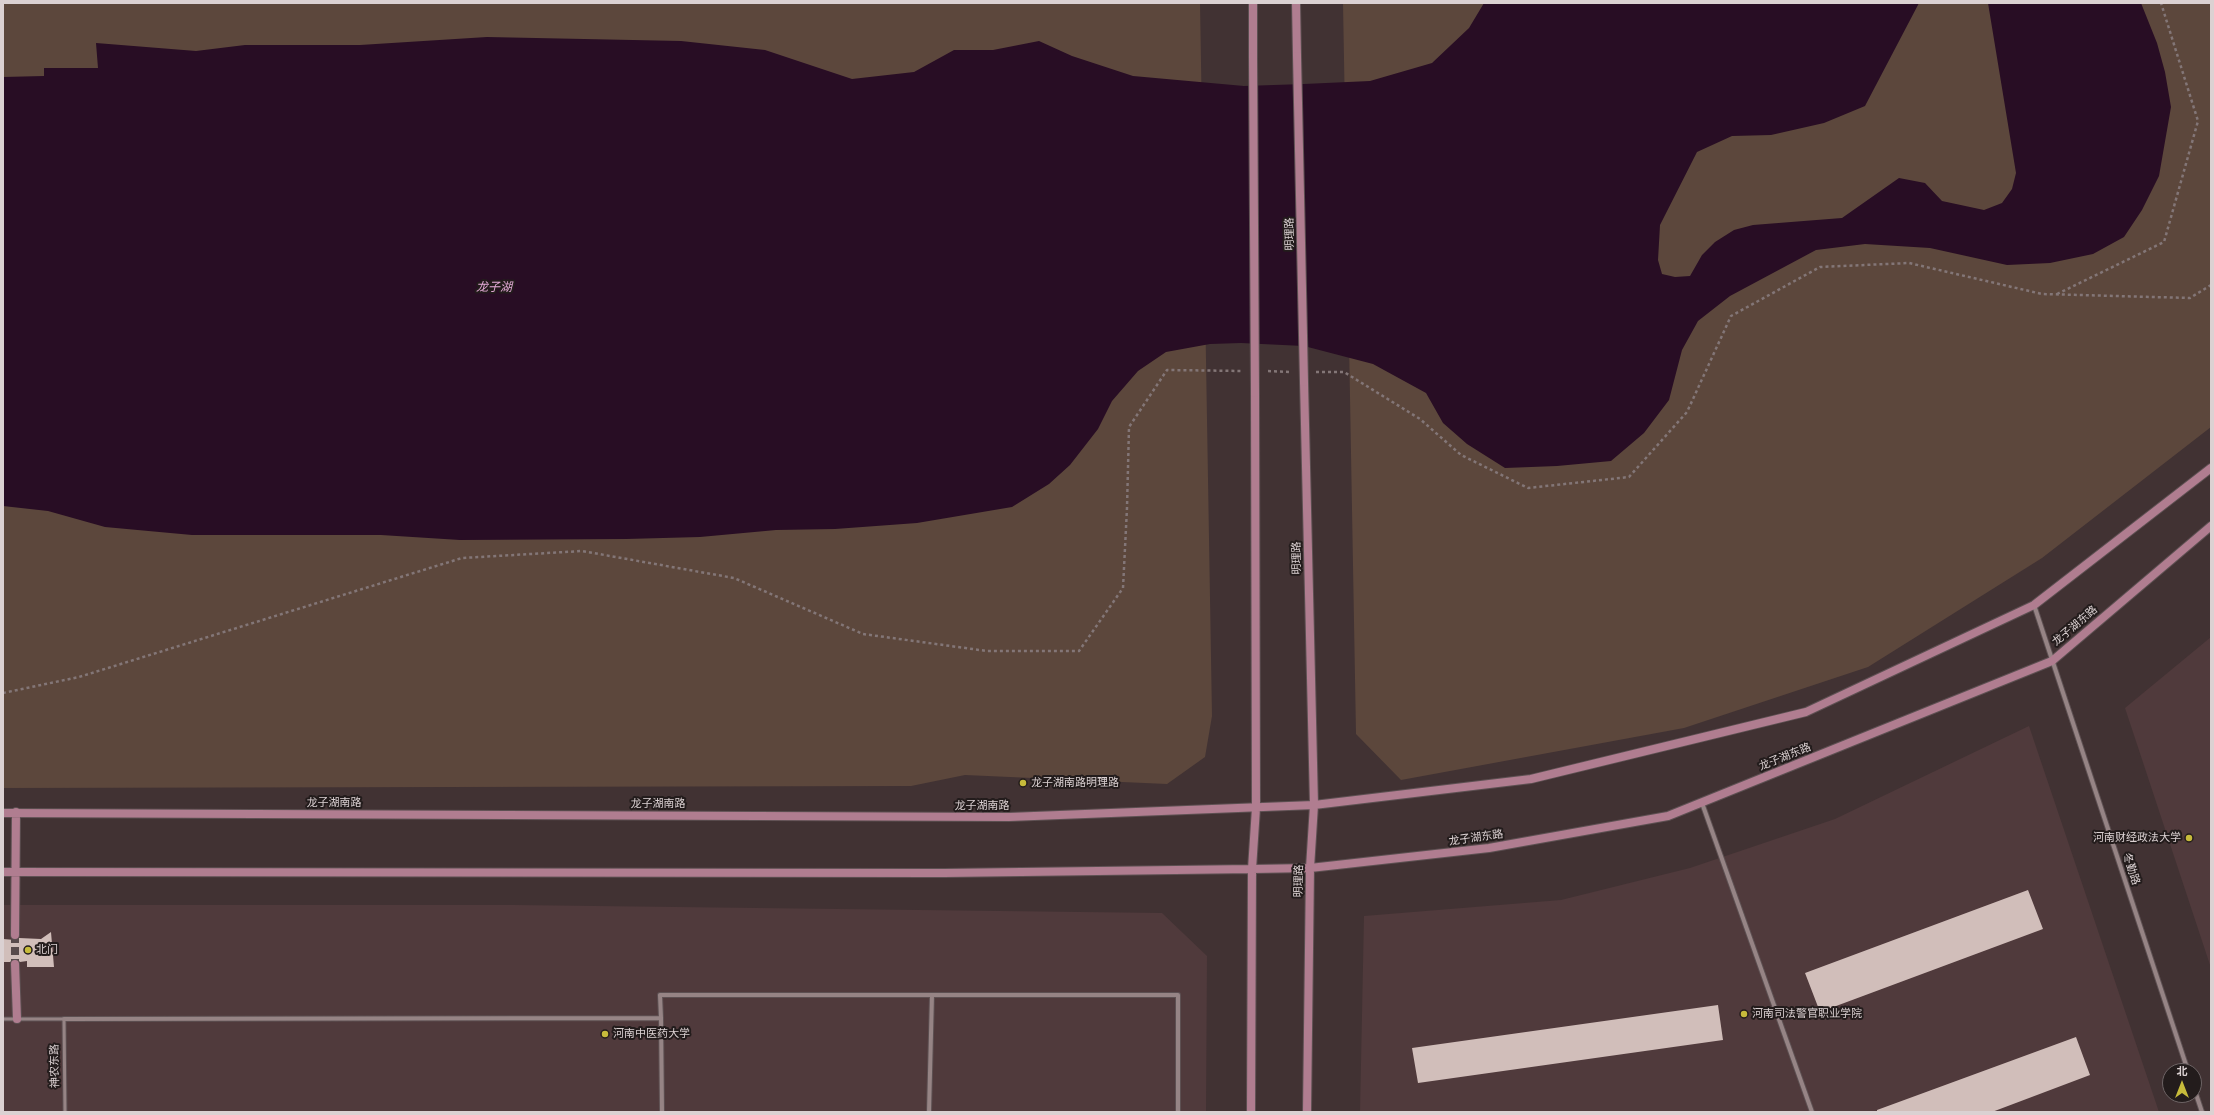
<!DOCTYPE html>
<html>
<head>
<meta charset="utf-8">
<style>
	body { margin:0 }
	#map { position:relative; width:2214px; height:1115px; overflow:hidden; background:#413233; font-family:Bitter,"Noto Sans SC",serif }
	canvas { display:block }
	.frame { position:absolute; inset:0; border:4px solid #dbd1d2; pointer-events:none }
	.north { position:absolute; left:2162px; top:1063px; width:40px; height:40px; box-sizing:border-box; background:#231c1c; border:1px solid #6d6465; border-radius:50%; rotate:0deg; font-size:11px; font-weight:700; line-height:16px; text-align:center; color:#dbd1d2 }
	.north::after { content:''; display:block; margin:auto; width:14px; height:18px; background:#c7bb3b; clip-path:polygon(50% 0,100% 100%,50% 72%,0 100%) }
</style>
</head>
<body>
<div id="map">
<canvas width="2214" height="1115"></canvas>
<div class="frame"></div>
<div class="north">北</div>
</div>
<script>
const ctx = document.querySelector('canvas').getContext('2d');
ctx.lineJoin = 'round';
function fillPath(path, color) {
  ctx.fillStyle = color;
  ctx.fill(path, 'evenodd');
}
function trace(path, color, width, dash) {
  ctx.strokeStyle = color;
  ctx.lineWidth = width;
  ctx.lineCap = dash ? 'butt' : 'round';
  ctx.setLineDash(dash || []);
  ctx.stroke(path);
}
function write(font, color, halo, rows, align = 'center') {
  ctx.font = font + ' Bitter,"Noto Sans SC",serif';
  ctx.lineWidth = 4;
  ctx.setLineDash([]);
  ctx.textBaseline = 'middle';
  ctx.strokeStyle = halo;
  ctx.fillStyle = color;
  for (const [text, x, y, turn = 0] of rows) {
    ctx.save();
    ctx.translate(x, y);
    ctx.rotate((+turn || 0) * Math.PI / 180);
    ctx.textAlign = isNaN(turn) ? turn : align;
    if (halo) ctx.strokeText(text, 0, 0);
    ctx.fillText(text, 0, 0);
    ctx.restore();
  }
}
fillPath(new Path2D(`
	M2211,637V968L2125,708Z
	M2029,726L2159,1112H1360L1364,916L1561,900L1690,868L1835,819Z
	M3,905H515L1162,913L1207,956L1206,1112H3Z`), '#503a3c');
fillPath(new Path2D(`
	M3,3H1200L1212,716L1205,757L1167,784L965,775L911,786L3,788Z
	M1343,3H2211V427L2042,558L1868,667L1684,728L1401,780L1356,734Z`), '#5c473c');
fillPath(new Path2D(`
	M1484,3H1919L1865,106L1824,123L1771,135L1732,136L1697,152L1660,225L1658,260L1662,274L1675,277L1690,276L1702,255L1715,242L1734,230L1753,225L1842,218L1899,178L1925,183L1942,201L1984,210L2002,203L2012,189L2016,173L1988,3H2141L2157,43L2165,72L2171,107L2159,176L2142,210L2124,237L2093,254L2050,263L2007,265L1930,248L1865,244L1816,250L1730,296L1698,321L1682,350L1669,400L1644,433L1611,461L1557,466L1505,468L1467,444L1443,423L1426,393L1373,364L1304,346L1241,343L1210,344L1166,352L1138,371L1112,401L1098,429L1070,465L1049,484L1012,507L917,523L835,529L776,530L700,537L626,539L460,540L381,535H192L105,527L48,511L3,506V77L44,76V68H98L96,43L196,51L245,45H360L487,37L681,41L765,50L852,79L914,72L954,50H993L1039,41L1072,56L1133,76L1244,86L1304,84L1370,81L1432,63L1469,28Z`), '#280d24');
fillPath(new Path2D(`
	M2028,890L2043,929L1820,1012L1805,973Z
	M51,932L54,967H27V961L20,962L15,959L10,962H3V939L15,940L19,938L41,939Z
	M1718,1005L1723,1040L1418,1083L1412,1048Z
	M2076,1037L2090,1075L1992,1112H1877V1110Z`), '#d1beba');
trace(new Path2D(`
	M15,935V964`), '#584a4b', 8, [8, 4]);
const lane = new Path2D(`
	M3,1019H64L65,1112`);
const street = new Path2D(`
	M2034,605L2188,1071
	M1702,803L1812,1112
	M661,1018L662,1112
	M64,1019L661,1018L660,995H1178V1112
	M2194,1088L2202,1112
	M929,1112L932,995`);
const secondary = new Path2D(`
	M1253,3V57
	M1296,3L1297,56
	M1304,382L1314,805L1310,868L1307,1112
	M3,813L1009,817L1314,805L1531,779L1806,712L2034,605L2211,468
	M3,872L944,873L1252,869L1310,868L1489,848L1668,816L2052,661L2211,526
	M15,935L16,812
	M15,964L17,1019
	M1251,1112L1252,869L1256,808L1255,393`);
trace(lane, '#5d5052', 5);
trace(street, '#5d5052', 6);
trace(secondary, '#5d5052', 10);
trace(new Path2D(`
	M2057,294L2164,242L2198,121L2161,3
	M1268,371L1291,372
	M1316,372H1344L1420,419L1461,455L1528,488L1629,477L1687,412L1731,316L1820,267L1909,263L2042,294L2190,298L2211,285
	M3,693L79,677L462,558L582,551L734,578L863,634L987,651H1079L1123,588L1127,508L1129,427L1167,370L1243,371`), '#837677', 2.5, [3, 3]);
trace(lane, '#968485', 3);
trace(street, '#968485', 4);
trace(secondary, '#b07d90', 8);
const secondaryBridge = new Path2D(`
	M1297,56L1304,382
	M1253,57L1255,393`);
trace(secondaryBridge, '#5d5052', 10, []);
trace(secondaryBridge, '#b07d90', 8);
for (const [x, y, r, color] of [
	[1023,783,4,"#c7bb3b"],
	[2189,838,4,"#c7bb3b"],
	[28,950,4,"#c7bb3b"],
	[1744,1014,4,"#c7bb3b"],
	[605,1034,4,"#c7bb3b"]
]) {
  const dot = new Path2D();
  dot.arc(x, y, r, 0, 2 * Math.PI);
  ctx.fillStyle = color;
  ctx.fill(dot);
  trace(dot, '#231c1c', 1.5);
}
write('11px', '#dbd1d2', '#231c1c', [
	["明理路",1290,234,-91],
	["明理路",1297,558,-91],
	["龙子湖东路",2075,626,-40],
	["龙子湖东路",1785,757,-22],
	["龙子湖南路",334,803],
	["龙子湖南路",658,804],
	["龙子湖南路",982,806],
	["龙子湖东路",1476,838,-8],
	["冬勤路",2131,869,72],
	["明理路",1299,881,-89],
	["神农东路",55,1066,-91]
]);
write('11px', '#dbd1d2', '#231c1c', [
	["龙子湖南路明理路",1031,783],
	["河南财经政法大学",2181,838,"right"],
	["北门",36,950],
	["河南司法警官职业学院",1752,1014],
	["河南中医药大学",613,1034]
], 'left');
write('italic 12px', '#e2a9d5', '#231c1c', [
	["龙子湖",494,288]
]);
</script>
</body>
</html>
